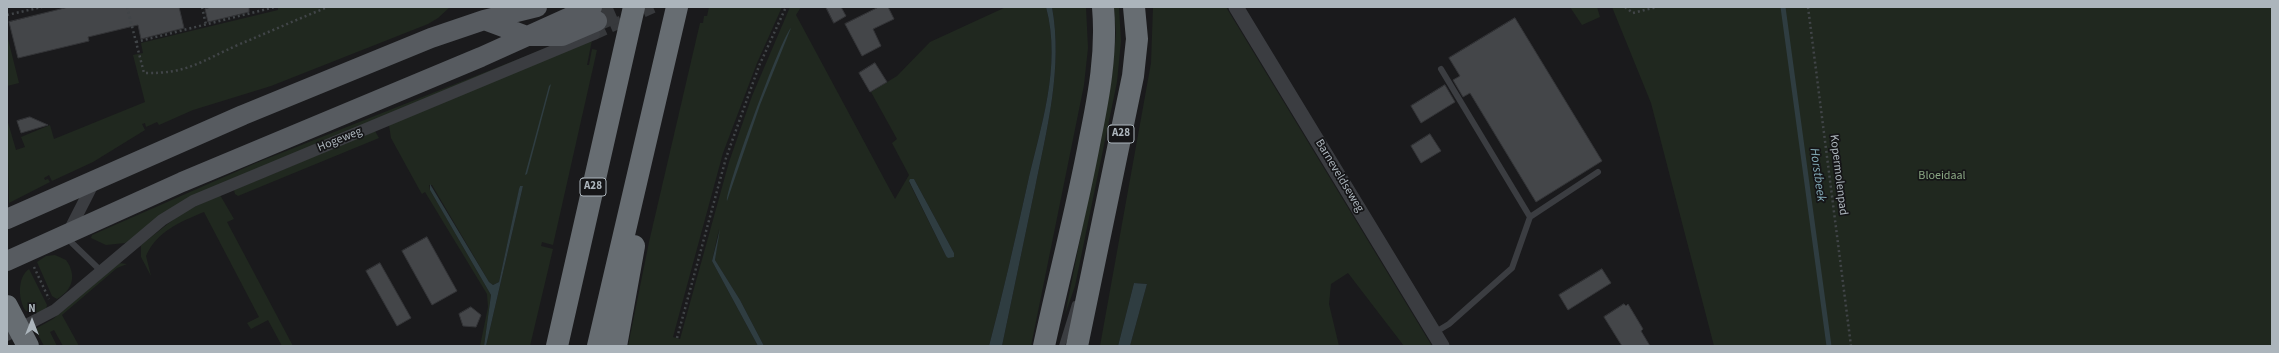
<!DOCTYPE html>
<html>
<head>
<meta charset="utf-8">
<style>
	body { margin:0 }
	#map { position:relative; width:2279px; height:353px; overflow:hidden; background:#1a1a1c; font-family:"Source Sans 3",sans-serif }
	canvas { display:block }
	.frame { position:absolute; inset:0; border:8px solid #acb5bc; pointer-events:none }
	.north { position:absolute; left:12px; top:301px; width:40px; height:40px; -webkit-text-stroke:3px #151517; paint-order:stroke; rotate:0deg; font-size:11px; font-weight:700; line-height:16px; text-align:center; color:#acb5bc }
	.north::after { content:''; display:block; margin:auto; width:14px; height:18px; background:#acb5bc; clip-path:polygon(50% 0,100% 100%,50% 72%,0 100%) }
</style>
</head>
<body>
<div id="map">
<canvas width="2279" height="353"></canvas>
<div class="frame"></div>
<div class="north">N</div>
</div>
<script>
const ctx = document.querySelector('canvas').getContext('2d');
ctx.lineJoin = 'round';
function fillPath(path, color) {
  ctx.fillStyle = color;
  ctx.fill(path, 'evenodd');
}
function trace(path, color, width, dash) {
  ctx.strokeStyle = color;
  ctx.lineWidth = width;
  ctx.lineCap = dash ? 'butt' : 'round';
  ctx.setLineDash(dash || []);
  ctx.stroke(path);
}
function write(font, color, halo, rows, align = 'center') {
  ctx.font = font + ' "Source Sans 3",sans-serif';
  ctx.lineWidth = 3.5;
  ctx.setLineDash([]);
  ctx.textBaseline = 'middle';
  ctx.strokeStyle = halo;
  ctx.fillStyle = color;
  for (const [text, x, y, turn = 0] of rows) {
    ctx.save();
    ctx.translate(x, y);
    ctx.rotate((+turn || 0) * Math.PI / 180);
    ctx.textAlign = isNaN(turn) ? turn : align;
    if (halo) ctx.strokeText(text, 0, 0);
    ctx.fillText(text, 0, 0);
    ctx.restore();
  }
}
fillPath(new Path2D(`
	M278,7H450L438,18L428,24L271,86L193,110L159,125L157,122L146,127L145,123L142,124L145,130L93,162L52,181L49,175L44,178L45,180L48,179L50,182L9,203L7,119L16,150L25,147L21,137L50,125L54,139L145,102L133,55L143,53L141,43L278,10Z
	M709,7H782L757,63L723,153L673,337L680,339L729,162L752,96L790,7H801L796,15L895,199L909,175L892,143L897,139L871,92L897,76L930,42L1006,7H1046C1062,67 1040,128 1027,186C1015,240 1003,293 989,346H764L740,300L715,260L719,229L712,261L758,346H628L649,242L700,23H703L704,16H707ZM914,179L954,253V256H946L909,182Z
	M1052,7H1086L1088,48L1084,85L1031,346H1002C1013,293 1024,241 1035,188C1047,129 1063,67 1052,7Z
	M1114,7H1119L1121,41L1117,82L1075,286L1065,315L1112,77L1116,33Z
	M1153,7H1226L1432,346H1404L1348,273L1331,284L1329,304L1339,346H1130L1147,284L1134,283L1118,346H1100L1151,63Z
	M1570,7H1597L1600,17L1582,25Z
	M1612,7H2272V346H1714L1651,103Z
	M599,27L234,179L125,243L106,245L91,238L92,235L256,163Z
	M7,35L19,83L7,86Z
	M592,40L587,65H589L592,49L597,50L553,245L542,242L541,246L553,249L530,346H486L523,186H520L499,282L493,285L489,282L432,185H429L430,190L491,295L484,346H480L488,307L487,294L425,192L422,194L419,189L391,138L389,125Z
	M375,131L379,138L238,196L235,194L234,190Z
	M220,195L234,219L227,222L293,346H282L268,320L251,329L247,323L259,317L204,212C180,222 157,231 146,256L151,276L141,257V245L183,212Z
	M55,255L66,260C77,275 73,290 57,299L52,296L37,262L46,256Z
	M119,263L127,264L117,268L62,315L79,346H63L54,330L50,332L57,346H44L35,329L53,319Z
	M29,269L47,305L46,309L36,314L26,311C18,301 17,277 29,269Z`), '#20281f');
fillPath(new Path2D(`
	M1046,7H1052C1063,67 1047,129 1035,188C1024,241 1013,293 1002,346H989C1003,293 1015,240 1027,186C1040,128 1062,67 1046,7Z
	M791,28L760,105L727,201C725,190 782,35 791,28Z
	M551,84L527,174L525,175L549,86Z
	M910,179H914L954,253V257L948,258L946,256L909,181Z
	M430,184L489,282L493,285L499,282L519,189L520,186H523L486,346H484L491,295L430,190Z
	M720,229L715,260L740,300L764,346H758L712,261Z
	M1134,283L1147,284L1130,346H1118Z`), '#2f3d41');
trace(new Path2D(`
	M1783,7L1829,346`), '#2f3d41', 5);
const building = new Path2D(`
	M69,7H179L184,28L141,39L138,25L88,37L89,41L18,58L9,22Z
	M212,7H249V12L208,22L205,9Z
	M826,7H841L846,16L834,23Z
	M879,7H888L894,19L873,29L881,46L862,56L845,24Z
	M1515,18L1602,161L1536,202L1470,93L1463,97L1453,80L1460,76L1449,58Z
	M875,63L887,82L870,92L859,73Z
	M1445,85L1455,102L1421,123L1411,106Z
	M30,117L48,125L21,133L17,121Z
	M1430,134L1441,151L1421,163L1411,146Z
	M427,237L457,291L432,305L402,251Z
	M380,263L411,318L397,326L366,271Z
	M1602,269L1611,283L1568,310L1559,295Z
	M1624,304L1626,306L1628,304L1643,329L1641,331L1650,346H1622L1604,317Z
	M471,307L481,315L476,327L463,326L459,314Z`);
fillPath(building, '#444649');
trace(building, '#343538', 1);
trace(new Path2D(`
	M594,34L653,7`), '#37393c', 12, [12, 6]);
trace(new Path2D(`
	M597,21L629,7`), '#37393c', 20, [20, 10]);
trace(new Path2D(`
	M127,7L144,73C188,74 201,61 240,44C269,32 298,19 328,7
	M202,7L206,25
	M1625,7L1633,13L1657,7
	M1808,7L1851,346
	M7,15L42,7
	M136,42L275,7
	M34,267L49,299
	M677,338L726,158L759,66L786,7`), '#414548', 2.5, [2, 3]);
trace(new Path2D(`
	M1530,217L1598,172
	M69,236L72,243L101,271
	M1434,333L1449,324L1512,268L1530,217L1441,69
	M1062,346L1075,304`), '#3b3d41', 6);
trace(new Path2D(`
	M68,233L95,180
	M7,335L55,310L162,220L193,201L594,34`), '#3b3d41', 12);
trace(new Path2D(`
	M1236,7L1442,346`), '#3b3d41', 15);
trace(new Path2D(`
	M484,20L527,36H562L597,21
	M7,219L243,115L431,38L484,20L537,7
	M7,261L182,182L481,57L592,7`), '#575b60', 20);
trace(new Path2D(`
	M7,306L28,346
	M557,346L634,7
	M598,346L677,7
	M616,346L634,246
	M1044,346C1059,277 1077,209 1090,139C1099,95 1107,52 1103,7
	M1077,346L1133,76L1137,39L1134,7`), '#676d72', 22);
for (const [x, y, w] of [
	[1121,134,26],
	[593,187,26]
]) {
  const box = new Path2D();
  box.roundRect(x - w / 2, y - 9, w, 18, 3);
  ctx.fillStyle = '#151517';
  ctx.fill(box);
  trace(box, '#acb5bc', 1);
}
write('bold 11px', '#acb5bc', null, [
	["A28",1121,134],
	["A28",593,187]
]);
write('12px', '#acb5bc', '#151517', [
	["Hogeweg",340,140,-22],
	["Kopermolenpad",1838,175,83],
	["Barneveldseweg",1339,176,59]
]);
write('12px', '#8aa783', '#151517', [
	["Bloeidaal",1942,176]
]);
write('italic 13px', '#83abb7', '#151517', [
	["Horstbeek",1817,175,82]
]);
</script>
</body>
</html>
